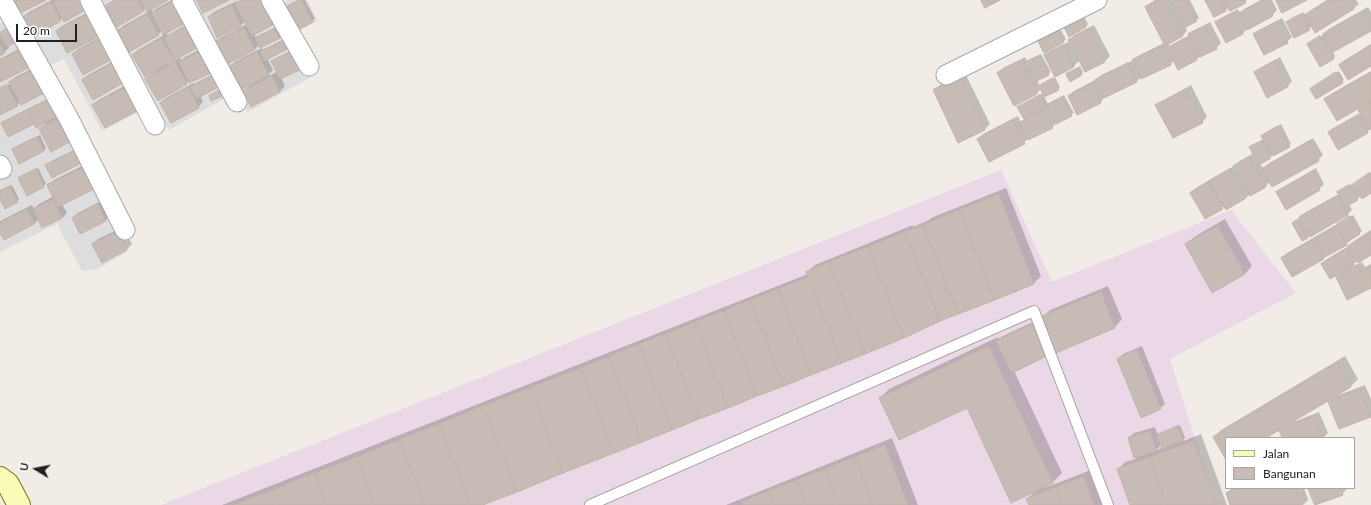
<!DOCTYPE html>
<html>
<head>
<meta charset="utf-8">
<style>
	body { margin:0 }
	#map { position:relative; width:1371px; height:505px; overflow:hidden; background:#f1ede6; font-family:Lato,sans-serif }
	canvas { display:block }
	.legend { position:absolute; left:1225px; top:437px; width:130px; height:52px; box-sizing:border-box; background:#fff; border:1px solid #a6a6a6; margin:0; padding:5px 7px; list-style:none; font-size:12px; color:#202020 }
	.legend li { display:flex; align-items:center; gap:8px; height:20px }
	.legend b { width:20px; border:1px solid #a6a6a6 }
	.north { position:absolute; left:16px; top:449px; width:40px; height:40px; -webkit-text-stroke:3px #fff; paint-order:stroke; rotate:280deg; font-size:11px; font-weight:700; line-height:16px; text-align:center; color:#202020 }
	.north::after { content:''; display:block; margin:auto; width:14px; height:18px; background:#202020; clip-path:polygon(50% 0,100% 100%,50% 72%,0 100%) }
	.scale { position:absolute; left:16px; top:24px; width:61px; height:18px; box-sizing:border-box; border:2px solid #202020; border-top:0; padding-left:5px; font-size:12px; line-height:14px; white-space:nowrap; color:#202020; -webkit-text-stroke:3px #fff; paint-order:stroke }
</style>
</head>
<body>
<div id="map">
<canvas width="1371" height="505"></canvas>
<ul class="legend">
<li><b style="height:5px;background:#f9fbb9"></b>Jalan</li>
<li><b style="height:11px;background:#c6bcb5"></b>Bangunan</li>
</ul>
<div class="north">U</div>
<div class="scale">20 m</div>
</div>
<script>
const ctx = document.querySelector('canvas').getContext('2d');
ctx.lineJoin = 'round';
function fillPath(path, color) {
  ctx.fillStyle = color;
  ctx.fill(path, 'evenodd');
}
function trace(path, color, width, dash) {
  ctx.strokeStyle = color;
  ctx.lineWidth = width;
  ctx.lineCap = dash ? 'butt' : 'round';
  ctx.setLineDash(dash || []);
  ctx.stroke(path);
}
fillPath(new Path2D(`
	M6,0H88L145,109L102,131L64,59L44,69Z
	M96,0H184L236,92L169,130Z
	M189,0H276L279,5L288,0H307L318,21L294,33L315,75L248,112Z
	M10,17L113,214L128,251L98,269L82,271L57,224L0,252V172L9,170L0,153V23Z`), '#dedddd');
fillPath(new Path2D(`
	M1001,170L1052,282L1231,210L1296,293L1170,359L1216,505H161Z`), '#ead8e7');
fillPath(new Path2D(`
	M52,0H92L60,20L24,17L29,12Z
	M114,0H166L151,8L153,12L157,8L172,0H186L166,32L168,36L196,19L175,58L168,63L169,64L180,58L181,60L185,57L209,45L187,83L158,100L147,79L154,72L133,55L138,50L164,35L162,31L158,34L118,31L123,26L148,12L146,8L143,10L105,7Z
	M240,0H273L254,34L256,38L277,27L281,35L279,38L259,45L255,49L228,63L218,42L222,37L247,24L245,21L241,25L218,36L209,17L214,12L237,1V3Z
	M298,0H305L315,19L299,28L287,7Z
	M1155,0H1171L1172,2L1175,0H1190L1199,18L1185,26L1187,31L1182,36L1168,43L1170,47L1173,44L1190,35L1195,30L1210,22L1221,43L1216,48L1200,56L1196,60H1174L1171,64L1142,78L1141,77L1137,81L1105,96L1101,102L1078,114L1069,96L1074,91L1097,79L1101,75L1134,60L1138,56L1164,43L1146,7Z
	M1206,0H1247L1245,2L1229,7L1226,10Z
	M1261,0H1272L1277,10L1272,15L1248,28L1243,33L1226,42L1216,22L1221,18L1238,9L1240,13L1244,9Z
	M1327,0H1356L1359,4L1354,8L1312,26L1309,29L1288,22L1304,12L1305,15L1311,10Z
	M1368,7L1371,12V29L1333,51L1335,56L1333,59L1308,44L1323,35L1329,29Z
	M96,8L102,34L57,31L62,26Z
	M1084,16L1088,24L1086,27H1065Z
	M1282,18L1292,37L1287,42L1254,35L1259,30Z
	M1094,25L1110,56L1105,61L1085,71L1080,60L1074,66L1055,75L1045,56L1050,51L1070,41L1074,35Z
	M1059,27L1066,39L1064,41L1038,39Z
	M110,32L115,56L73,54L78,49Z
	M0,36H1L9,48L0,55Z
	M291,36L267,58L273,70L266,77L277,72L273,62L278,57L301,46L281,78L285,86L280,91L251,106L244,91L251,84L231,66L236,61L262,48L263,50Z
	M1371,44V65H1340L1345,60Z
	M26,45L0,81V59Z
	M1041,54L1051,72L1037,80L1040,86L1055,77L1060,87L1044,96L1048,104L1064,95L1074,113L1057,123L1052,127L1028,138L1024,143L978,139L983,134L1018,116L1021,123L1025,119L1018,107L1043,93L1041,89L1036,94L998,73L1003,68L1025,57L1027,61Z
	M121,57L131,76L83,80L88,75Z
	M1280,57L1292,81L1288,86L1255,73L1260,68Z
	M40,65L20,102L17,105L0,114V89L12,83L11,81L0,87L12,81L15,77Z
	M1080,66L1083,72L1081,75L1067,74Z
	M1339,71L1344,80L1342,82L1311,89Z
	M1371,71V129L1367,132L1329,133L1334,128L1361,113L1359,110L1364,105L1326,99L1331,94Z
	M219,72L200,95L203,102L198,107L161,103L166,98L193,83L194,84Z
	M965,73L990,124L985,129L959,142L935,90L940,85Z
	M135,80L141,107L94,105L99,100Z
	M1191,85L1207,117L1202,122L1157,106L1162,101Z
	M57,94L80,134L40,129L48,121L2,123Z
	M1281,124L1291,144L1260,163L1263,168L1268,164L1313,138L1323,155L1318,160L1270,181L1266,186L1250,194L1246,198L1224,206L1222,208L1191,193L1196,188L1236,165L1240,161L1254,153L1253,145L1264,139L1263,136L1265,134Z
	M40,135L46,148L44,151L13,149Z
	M84,145L89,156L47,166L52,161Z
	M92,161L62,204L67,213L62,218L39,219L34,224L0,230V222L2,220L32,205L34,209L39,204L54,196L49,185L54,180Z
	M38,168L46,184L28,194L20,178Z
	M1316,168L1324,184L1319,189L1277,193L1282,188Z
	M1371,172V192L1361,196L1349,204L1352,210L1347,215L1307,237L1293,223L1305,213L1339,194L1341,190L1352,184L1353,186Z
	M12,185L19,199L17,201L0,197V191Z
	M1006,188L1041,276L1034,283L480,505H222L808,274L807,272L815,265L913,225V227L929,220L931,218Z
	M103,200L111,215L106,220L80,233L73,218L78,213Z
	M1353,215L1362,231L1346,244L1323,258H1282L1287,253Z
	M1225,219L1252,266L1245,274L1187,244L1194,237Z
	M123,227L132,244L127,249L102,262L93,244L98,239Z
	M1371,230V253L1357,261L1351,267L1362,262L1365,267L1371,264V287L1337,277L1343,271L1322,264L1327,259L1349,246L1353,242Z
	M1108,286L1122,319L1115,327L1057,351L1042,318L1050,310Z
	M1037,320L1051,351L1014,371L1062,473L1053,482L1046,486L1047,487L1091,470L1104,505H1030L1028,499L1035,491L967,407L880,398L889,389L998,337L999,339L1003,336Z
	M1142,346L1165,404L1160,408L1118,359L1123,354Z
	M1345,356L1358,379L1351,386L1335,395L1336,396L1365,385L1371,399V416L1340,428L1329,402L1335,396L1291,422V423L1319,412L1328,433L1323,438H1283L1280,430L1283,427L1264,438H1226V458L1214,438L1221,430Z
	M1180,425L1185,438L1181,442L1201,434L1227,505H1131L1118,470L1125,462L1136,459L1129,438L1134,433L1155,427L1158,435ZM1161,445L1162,448L1155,451Z
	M892,438L918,505H726Z
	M1232,488H1304L1308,500L1303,505H1231L1227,493Z
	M1310,488H1347V489L1342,494Z`), '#0003');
const building = new Path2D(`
	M14,0H46L20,13Z
	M57,0H84L89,8L64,22L53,2Z
	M115,0H138L144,11L115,28L104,7Z
	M140,0H168L147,12Z
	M175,0L189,21L163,35L151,13Z
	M197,0H229L203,13Z
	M242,0H266L278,22L252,36L235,4Z
	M299,0H302L313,22L298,30L286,7Z
	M981,0H1000L985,8Z
	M1158,0H1164L1183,36L1165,46L1145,7Z
	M1175,0H1186L1197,21L1184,28L1171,2Z
	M1205,0H1221L1226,11L1214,17Z
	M1224,0H1244L1246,3L1230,11Z
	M1265,0L1273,16L1247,30L1238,14Z
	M1276,0H1307L1282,13Z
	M1329,0H1349L1354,9L1315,33L1305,15Z
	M51,2L61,21L33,37L23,17Z
	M232,5L241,26L217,38L208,17Z
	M1363,11L1371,26V31L1333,52L1323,34Z
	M91,12L102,35L67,53L56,31Z
	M1233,13L1243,34L1226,43L1215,22Z
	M147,14L159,35L129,52L117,31Z
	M1301,14L1310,30L1294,38L1286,22Z
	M1081,18L1086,27L1069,37L1064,27Z
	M1277,22L1288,43L1264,55L1253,34Z
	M191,23L202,45L175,60L164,38Z
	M1205,26L1217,49L1200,57L1188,34Z
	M9,27L17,41L7,47L0,36V33Z
	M244,28L255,50L227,64L216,41Z
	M1057,28L1064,42L1044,53L1037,39Z
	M274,29L280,38L260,48L255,38Z
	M1089,29L1105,62L1085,72L1068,40Z
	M105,36L116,57L83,75L72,54Z
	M1320,36L1334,59L1320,67L1307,44Z
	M161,38L174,60L145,77L132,55Z
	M289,38L293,46L264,61L260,52Z
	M1186,38L1197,60L1178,70L1167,48Z
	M0,43L5,53L0,56Z
	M1063,45L1074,67L1055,77L1044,55Z
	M1371,45V66L1348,80L1339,65Z
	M1162,46L1171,65L1141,79L1132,60Z
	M204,49L215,71L189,83L179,62Z
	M21,50L30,67L0,82V60Z
	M296,50L304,68L280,79L271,61Z
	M257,52L269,75L242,89L230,66Z
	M1039,56L1049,75L1035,82L1025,62Z
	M116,61L126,81L93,100L82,80Z
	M1020,61L1037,94L1014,106L997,73Z
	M1275,61L1288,87L1267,98L1254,72Z
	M175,62L187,84L158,101L145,79Z
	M1128,63L1137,82L1104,98L1095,80Z
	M1078,68L1082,75L1070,82L1066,74Z
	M34,69L46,92L21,105L9,82Z
	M1336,72L1343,83L1316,99L1310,89Z
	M217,73L222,85L196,99L190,87Z
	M1371,73V101L1337,121L1324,99Z
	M272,76L280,92L251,107L243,91Z
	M960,77L985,130L958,143L933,90Z
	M1053,78L1059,90L1044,97L1039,86Z
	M1092,83L1101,103L1077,115L1068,96Z
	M7,85L18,106L0,115V88Z
	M130,85L142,108L105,128L92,105Z
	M188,87L199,108L171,123L160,103Z
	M221,89L224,95L211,101L209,96Z
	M1186,90L1203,123L1173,138L1155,105Z
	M1040,95L1047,107L1024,119L1017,107Z
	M1062,97L1072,116L1056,124L1047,105Z
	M52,98L60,115L36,128L27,110Z
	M1371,102V128L1368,129L1358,110Z
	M27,110L34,124L8,137L1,123Z
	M1044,110L1053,128L1028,140L1019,123Z
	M1358,115L1368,133L1338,150L1328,132Z
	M63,116L75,139L51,152L39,129Z
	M1013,120L1025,144L989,162L977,139Z
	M1278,126L1290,147L1273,156L1261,136Z
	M37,137L44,151L19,164L12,149Z
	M1262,141L1271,158L1259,165L1249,147Z
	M1308,142L1319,161L1272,187L1262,169Z
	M79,149L85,161L52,178L45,165Z
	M1249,157L1266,187L1250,196L1233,166Z
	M87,166L98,187L58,207L47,185Z
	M36,169L44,187L27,196L18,178Z
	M1230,169L1246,198L1226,210L1209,181Z
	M1310,173L1320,190L1286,210L1276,192Z
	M1369,173L1371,176V193L1362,199L1352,185Z
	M1208,182L1223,209L1205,219L1190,193Z
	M1349,185L1358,200L1346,207L1337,192Z
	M10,186L18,202L5,209L0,199V191Z
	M999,194L1034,284L995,300L959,210Z
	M1337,196L1348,215L1310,237L1299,217Z
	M53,199L62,218L42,228L33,209Z
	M98,204L106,221L80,234L72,218Z
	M27,209L34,224L4,240L0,233V223Z
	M959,210L995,300L958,314L923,225Z
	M1350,216L1360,234L1347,242L1337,224Z
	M1297,220L1308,238L1302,241L1292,223Z
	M923,225L958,314L940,321L905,232Z
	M1218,226L1245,274L1212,293L1185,244Z
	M1336,226L1347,245L1325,257L1315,238Z
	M118,231L127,250L102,263L92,244Z
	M1371,231V255L1358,263L1347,247Z
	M905,232L940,321L904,338L868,247Z
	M1313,240L1324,259L1292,277L1281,258Z
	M868,247L904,338L865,354L829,262Z
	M1346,249L1354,265L1330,279L1321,264Z
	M829,262L865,354L842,363L806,272Z
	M1357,266L1360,272L1371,266V288L1347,300L1336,277Z
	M808,277L842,363L811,375L778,289Z
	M778,289L811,375L784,386L750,300Z
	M1101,292L1115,328L1056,353L1041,317Z
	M750,300L784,386L757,396L724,311Z
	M724,311L757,396L728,408L695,322Z
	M695,322L728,408L699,419L666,334Z
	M1032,324L1047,356L1012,373L996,341Z
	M666,334L699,419L672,430L639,344Z
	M639,344L672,430L642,442L609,357Z
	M989,346L1053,483L1011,503L967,408L899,440L879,398Z
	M1137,350L1161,409L1141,418L1117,359Z
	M609,357L642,442L614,453L581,368Z
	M1337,363L1351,387L1266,438H1226V460L1213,437Z
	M581,368L614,453L563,473L530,388Z
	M530,388L563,473L517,492L483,406Z
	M1360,389L1371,417L1339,429L1328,402Z
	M483,406L517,492L483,505H471L439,424Z
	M1314,416L1323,438H1282L1279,430Z
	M439,424L471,505H425L399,440Z
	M1178,426L1183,441L1162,449L1156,435Z
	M1150,431L1157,451L1134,458L1128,438Z
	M399,440L425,505H375L357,457Z
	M1194,441L1217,505H1167L1150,457Z
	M885,445L908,505H873L855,457Z
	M357,457L375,505H327L315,473Z
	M855,457L873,505H839L825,469Z
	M1150,457L1167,505H1130L1117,469Z
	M825,469L839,505H807L797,480Z
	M315,473L327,505H279L273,490Z
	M1084,477L1094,505H1062L1056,487Z
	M797,480L807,505H775L769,491Z
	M1056,487L1062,505H1029L1026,499Z
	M1239,488H1295L1300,505H1230L1226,493Z
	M1308,488H1340L1343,495L1315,505Z
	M273,490L279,505H234Z
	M769,491L775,505H743L741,502Z`);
fillPath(building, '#c6bcb5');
trace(building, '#c3b3a8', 1);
const lane = new Path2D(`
	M590,505L1034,311L1108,505`);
const street = new Path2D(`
	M2,0L69,119L125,230
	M90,0L155,125
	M182,0L237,102
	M271,0L309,66
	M946,75L1097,0
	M0,165L2,169`);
const secondary = new Path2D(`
	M0,478L8,484L19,505`);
trace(lane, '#a7a7a7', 12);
trace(street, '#a7a7a7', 21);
trace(secondary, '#717c02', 24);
trace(lane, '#fff', 10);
trace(street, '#fff', 19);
trace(secondary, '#f9fbb9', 22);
</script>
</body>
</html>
